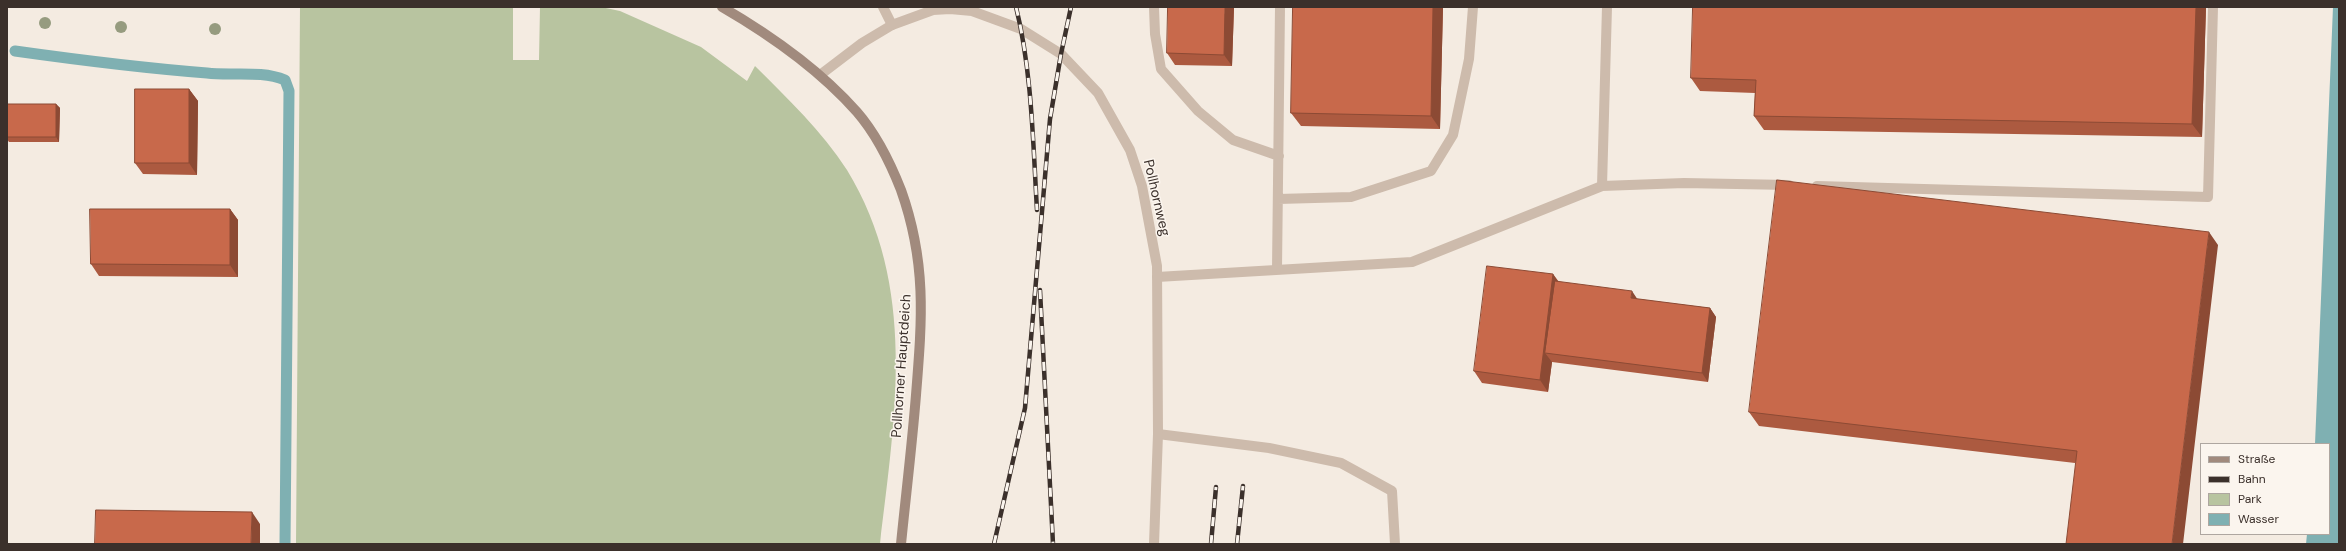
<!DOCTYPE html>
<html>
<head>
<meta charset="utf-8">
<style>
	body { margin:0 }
	#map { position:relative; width:2346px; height:551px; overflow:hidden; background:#f4ebe1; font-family:"DM Sans",sans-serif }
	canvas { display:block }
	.frame { position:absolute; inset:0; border:8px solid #3b302b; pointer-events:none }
	.legend { position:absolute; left:2200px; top:443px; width:130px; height:92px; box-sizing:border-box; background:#fbf5ee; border:1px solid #aea6a0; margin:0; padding:5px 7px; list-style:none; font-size:12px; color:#3b302b }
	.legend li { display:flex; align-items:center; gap:8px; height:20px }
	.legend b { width:20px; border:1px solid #aea6a0 }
</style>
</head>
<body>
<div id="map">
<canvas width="2346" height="551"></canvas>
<div class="frame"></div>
<ul class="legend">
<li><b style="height:5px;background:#a18a7d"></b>Straße</li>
<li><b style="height:5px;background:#3b302b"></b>Bahn</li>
<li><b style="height:11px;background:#b8c4a0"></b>Park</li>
<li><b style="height:11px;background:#7fb0b2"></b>Wasser</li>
</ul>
</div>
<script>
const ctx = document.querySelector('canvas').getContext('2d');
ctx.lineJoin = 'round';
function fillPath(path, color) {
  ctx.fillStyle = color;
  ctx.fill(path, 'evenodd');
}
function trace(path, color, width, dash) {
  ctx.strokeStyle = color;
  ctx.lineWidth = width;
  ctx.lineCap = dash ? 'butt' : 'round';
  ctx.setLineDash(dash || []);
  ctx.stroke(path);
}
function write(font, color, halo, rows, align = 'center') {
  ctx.font = font + ' "DM Sans",sans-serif';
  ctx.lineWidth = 3;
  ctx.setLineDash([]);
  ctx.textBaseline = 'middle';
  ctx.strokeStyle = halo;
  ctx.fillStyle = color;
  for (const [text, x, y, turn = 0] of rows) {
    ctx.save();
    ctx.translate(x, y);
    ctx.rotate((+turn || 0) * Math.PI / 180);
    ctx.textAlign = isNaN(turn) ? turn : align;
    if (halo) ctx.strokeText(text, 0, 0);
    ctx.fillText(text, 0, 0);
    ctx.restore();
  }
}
fillPath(new Path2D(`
	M300,7H513V60H539L540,7H601L620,11L701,47L747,81L755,66C788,99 822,131 847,170C918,286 895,417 880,544H296Z`), '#b8c4a0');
fillPath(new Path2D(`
	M2333,7H2339V544H2306L2307,534H2329V444H2315Z`), '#7fb0b2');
trace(new Path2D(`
	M15,51C79,60 143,68 207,73C232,76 261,70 285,80L289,91L285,544`), '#7fb0b2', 11);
trace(new Path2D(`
	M883,7L892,25
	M1154,7L1155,34L1161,69L1198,111L1233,140L1279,156
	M1602,186L1684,183L1789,185
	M1817,186L2208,197L2213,7
	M1278,199L1351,197L1431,171L1453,135L1469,59L1473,7
	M1277,269L1280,7
	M1157,277L1412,262L1602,186L1607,7
	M1158,434L1269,448L1341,463L1392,491L1395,544`), '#cdbbac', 10);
trace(new Path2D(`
	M820,75L862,43L892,25L933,10L950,9L972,11L1021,29L1061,54L1098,93L1130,150L1142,186L1157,266L1158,434L1154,544`), '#cdbbac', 10);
trace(new Path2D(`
	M722,7C772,36 819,69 857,112C877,135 890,162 901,190C927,263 922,320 916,395C912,445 906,494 901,544`), '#a18a7d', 10);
const rail = new Path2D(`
	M1016,7C1032,71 1033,144 1037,210
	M1040,290L1053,544
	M994,544L1025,408L1050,119L1061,54L1071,7
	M1211,544L1216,487
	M1237,544L1243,486`);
trace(rail, '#3b302b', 4.5);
trace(rail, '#fbf5ee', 3, [9]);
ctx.fillStyle = '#969b7f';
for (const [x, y] of [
	[45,23],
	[121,27],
	[215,29]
]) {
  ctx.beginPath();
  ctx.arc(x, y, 6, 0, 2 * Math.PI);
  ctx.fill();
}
fillPath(new Path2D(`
	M1234,7L1232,66L1175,65L1167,53Z
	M1293,7H1443L1440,129L1301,126L1291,113Z
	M2206,7L2202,137L1764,130L1754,116L1755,93L1700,91L1691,78Z
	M189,89L198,101L197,175L143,174L135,163Z
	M7,104H56L60,108L59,142H9L7,139Z
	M230,209L238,220V277L99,276L91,264Z
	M2218,245L2075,463L1759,426L1749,412Z
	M1553,274L1559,282L1637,299L1710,308L1716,317L1708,382L1552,362L1548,392L1482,383L1474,371Z`), '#ac5a40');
fillPath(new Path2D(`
	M1225,7H1234L1232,66L1224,55Z
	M1433,7H1443L1440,129L1431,116Z
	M2196,7H2206L2202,137L2192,124Z
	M189,89L198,101L197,175L189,163Z
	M56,104L60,108L59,142L56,137Z
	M230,209L238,220V277L230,265Z
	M2209,232L2218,245L2183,544H2172Z
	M1553,274L1561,286L1545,353L1552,362L1548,392L1540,380Z
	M1632,291L1638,300L1631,298Z
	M1710,308L1716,317L1708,382L1702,373Z
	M252,512L260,524V544H251Z`), '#8c4a34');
const building = new Path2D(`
	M1168,7H1225L1224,55L1167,53Z
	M1293,7H1433L1431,116L1291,113Z
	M1693,7H2196L2192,124L1754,116L1756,80L1691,78Z
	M135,89H189V163H135Z
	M7,104H56V137H7Z
	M1777,180L2209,232L2172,544H2066L2077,451L1749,412Z
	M90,209H230V265L91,264Z
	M1487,266L1553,274L1540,380L1474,371Z
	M1555,281L1632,291L1631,298L1710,308L1702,373L1545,353Z
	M96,510L252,512L251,544H95Z`);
fillPath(building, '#c8694b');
trace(building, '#8c4a34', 1);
write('14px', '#3b302b', '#fbf5ee', [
	["Pollhornweg",1156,198,77],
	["Pollhorner Hauptdeich",902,366,-86]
]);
</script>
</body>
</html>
